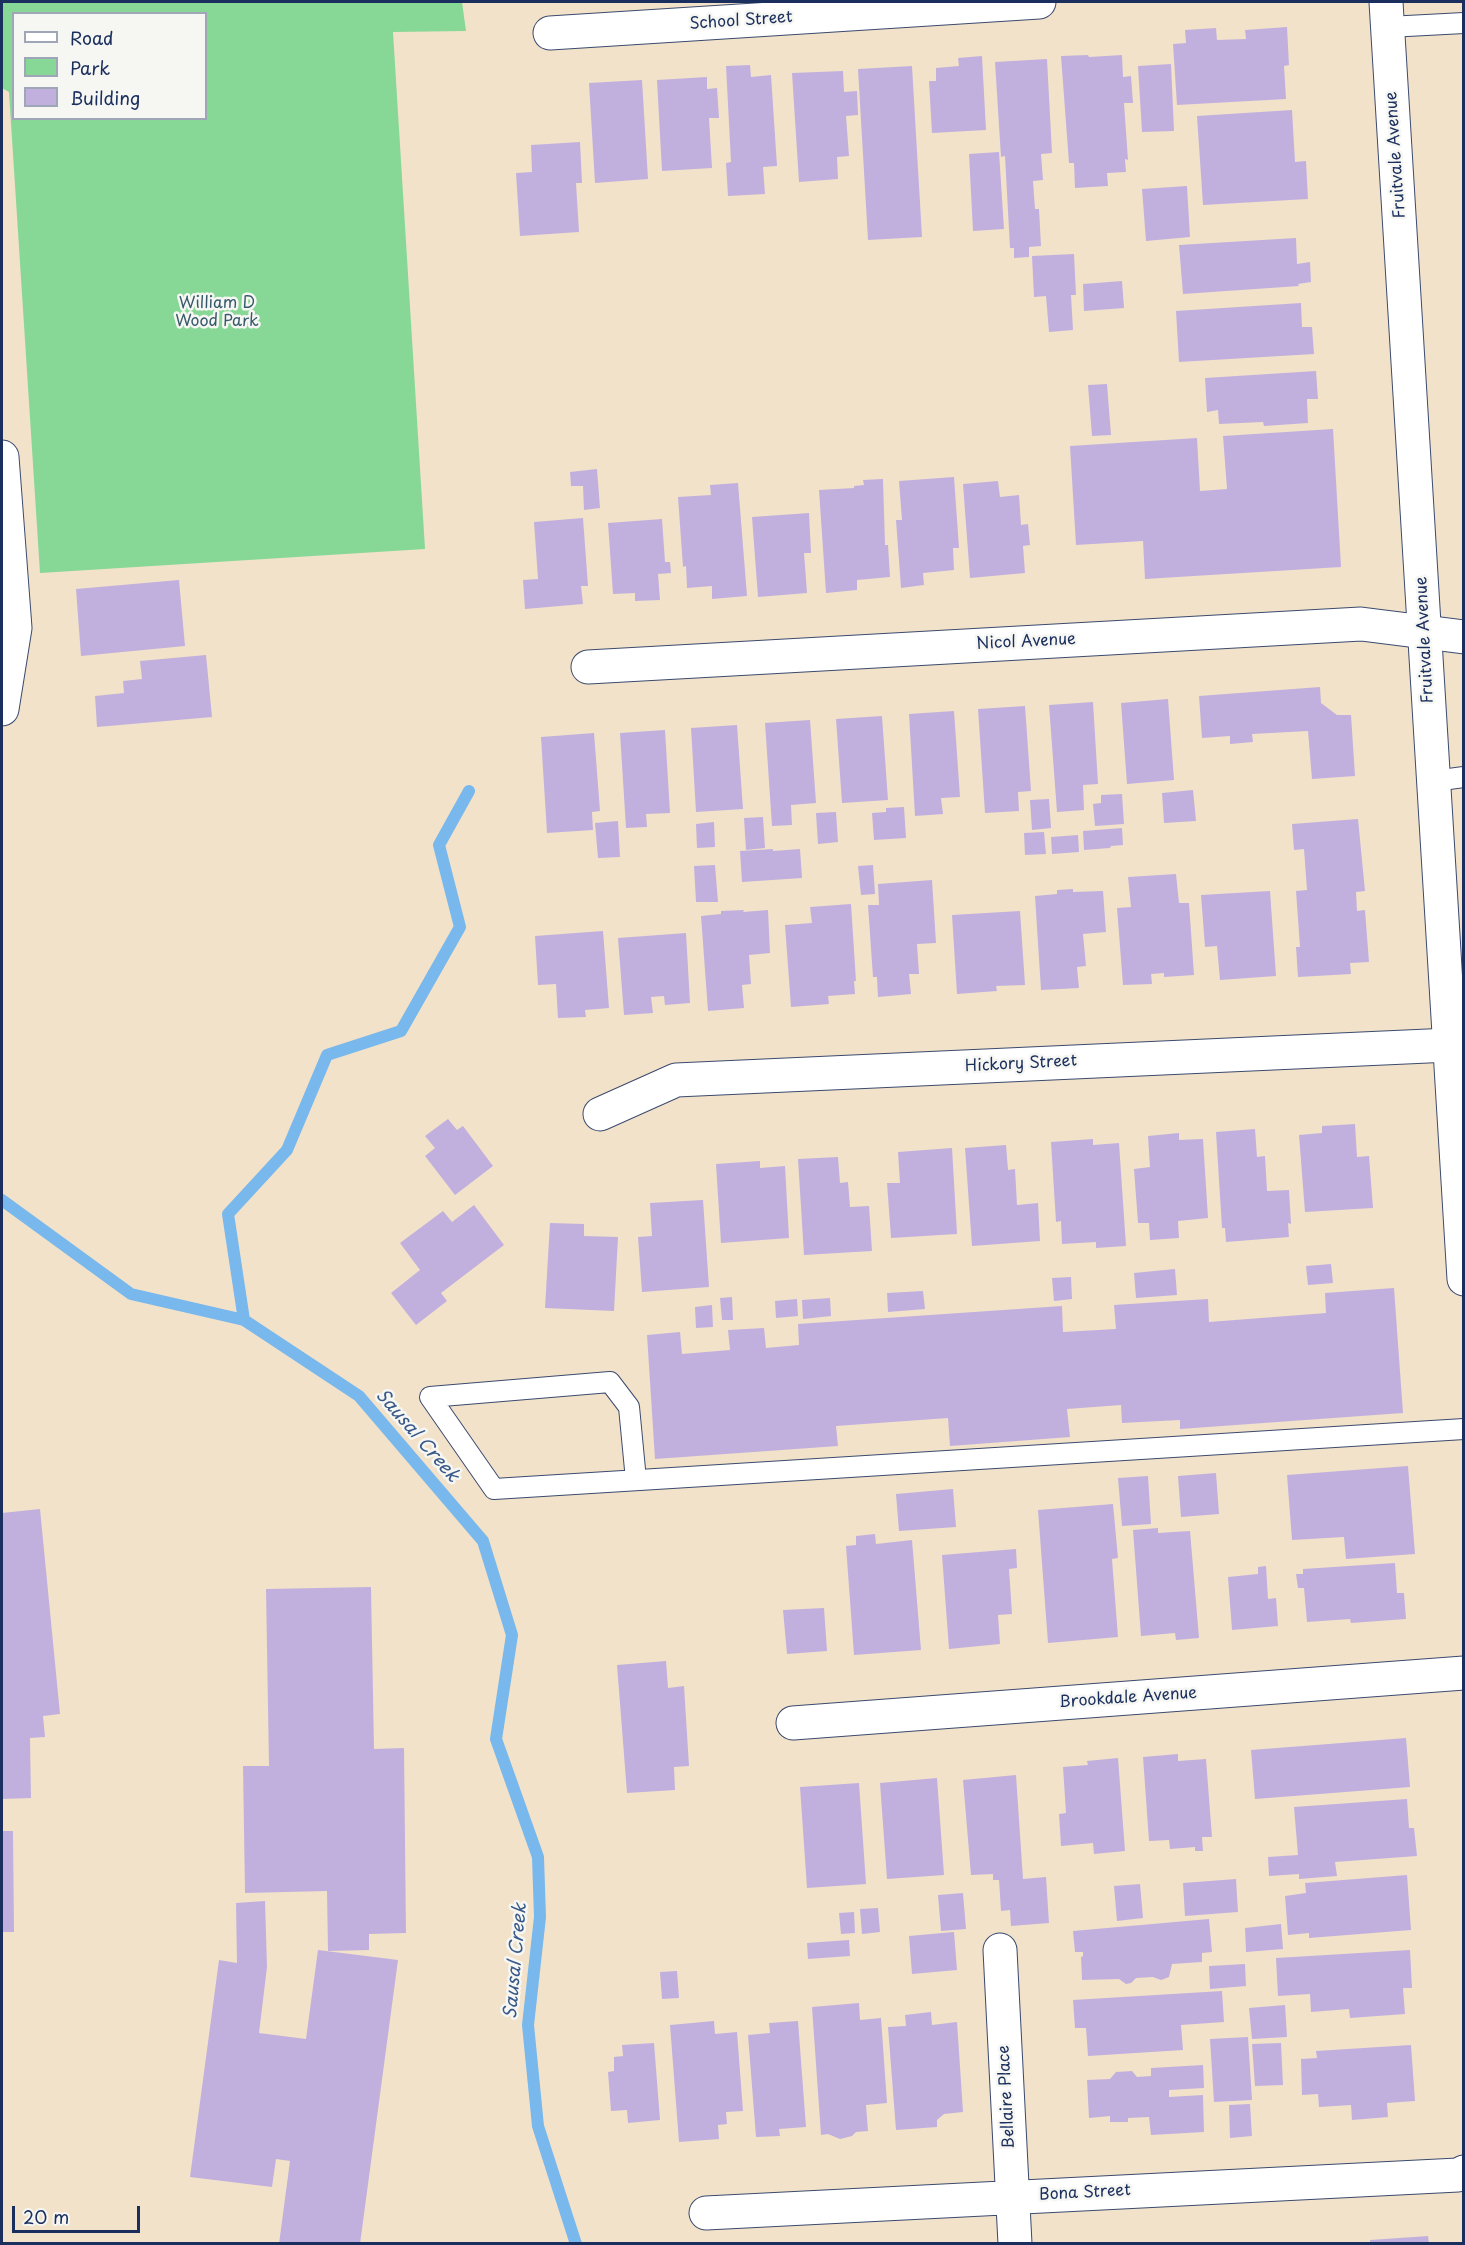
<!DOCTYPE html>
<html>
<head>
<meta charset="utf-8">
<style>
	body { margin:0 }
	#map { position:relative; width:1465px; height:2245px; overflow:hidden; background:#f2e2ca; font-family:"Playpen Sans",sans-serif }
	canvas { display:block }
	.frame { position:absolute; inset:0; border:3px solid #1b2f5e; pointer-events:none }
	.legend { position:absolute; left:12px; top:12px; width:195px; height:108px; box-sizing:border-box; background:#f6f6f2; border:2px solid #9ea6b7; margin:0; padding:8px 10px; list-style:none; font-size:18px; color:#1b2f5e }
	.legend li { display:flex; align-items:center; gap:12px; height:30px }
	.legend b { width:30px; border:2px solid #9ea6b7 }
	.scale { position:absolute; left:12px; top:2206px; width:128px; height:27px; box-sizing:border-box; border:3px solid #1b2f5e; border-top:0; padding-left:8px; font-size:18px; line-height:21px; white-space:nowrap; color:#1b2f5e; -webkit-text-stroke:4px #f6f6f2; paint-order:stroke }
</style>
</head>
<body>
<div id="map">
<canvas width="1465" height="2245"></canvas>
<div class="frame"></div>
<ul class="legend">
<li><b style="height:8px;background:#fff"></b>Road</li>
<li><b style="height:16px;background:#87d797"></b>Park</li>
<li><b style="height:16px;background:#c1b0dd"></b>Building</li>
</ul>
<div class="scale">20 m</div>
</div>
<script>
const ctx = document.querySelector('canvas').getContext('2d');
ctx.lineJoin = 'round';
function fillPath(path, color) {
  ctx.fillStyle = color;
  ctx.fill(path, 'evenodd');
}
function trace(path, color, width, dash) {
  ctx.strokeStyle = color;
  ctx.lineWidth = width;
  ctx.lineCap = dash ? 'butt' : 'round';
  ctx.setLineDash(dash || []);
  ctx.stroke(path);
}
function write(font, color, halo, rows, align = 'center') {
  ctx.font = font + ' "Playpen Sans",sans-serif';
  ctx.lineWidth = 5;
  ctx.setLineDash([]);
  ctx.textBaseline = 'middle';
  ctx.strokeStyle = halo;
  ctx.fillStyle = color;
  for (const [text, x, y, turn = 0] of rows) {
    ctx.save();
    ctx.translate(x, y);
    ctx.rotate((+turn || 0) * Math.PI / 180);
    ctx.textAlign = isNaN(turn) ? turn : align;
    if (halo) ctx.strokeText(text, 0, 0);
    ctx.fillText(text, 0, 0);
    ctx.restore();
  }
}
fillPath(new Path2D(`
	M2,2H462L466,31L393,32L425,549L40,573L9,92L2,88ZM14,14H206V118H14Z`), '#87d797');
trace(new Path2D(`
	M469,791L439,845L460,927L401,1031L327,1055L287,1150L228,1214L244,1320L359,1396L483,1541L512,1635L496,1739L538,1857L540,1917L528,2025L538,2126L576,2244
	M2,1200L131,1294L244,1320`), '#78b8ec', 12);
fillPath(new Path2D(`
	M1287,27L1289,65L1284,66L1286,99L1177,105L1173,44L1186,43L1185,30L1216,28L1217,40L1246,39L1245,30Z
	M1088,55L1089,57L1122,55L1123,77L1131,76L1133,103H1124L1128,160L1125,159L1126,172L1107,173L1108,186L1075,188L1074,163H1069L1061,56Z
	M982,56L986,130L932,133L929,81H936V68L959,66L958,58Z
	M1047,59L1052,153L1041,154L1043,180L1033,181L1035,209H1039L1041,246L1029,247V257L1014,258V248H1010L1005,156L1001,157L995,62Z
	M1171,64L1174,131L1142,132L1138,66Z
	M750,65L751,77L771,75L777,166L763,167L765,194L728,196L726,163L731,162L726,66Z
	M912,66L922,237L868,240L858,69Z
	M843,71L844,92L857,91L858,115L846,116L849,156L837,157L838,179L799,182L792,73Z
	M707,77V89L717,88L719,118H709L712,168L662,171L657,80Z
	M642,80L648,179L595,183L589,83Z
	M1292,110L1295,162L1306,161L1308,199L1203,205L1197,116Z
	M580,142L582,183H576L579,232L520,236L516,173L532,172L531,145Z
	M999,152L1004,229L973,231L969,154Z
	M1187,186L1190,237L1146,241L1142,189Z
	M1296,238L1297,264L1310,262L1311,282L1298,284L1299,286L1183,294L1179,245Z
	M1074,254L1076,295H1071L1073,330L1049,332L1046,296L1034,297L1032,256Z
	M1122,281L1124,308L1084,311L1083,284Z
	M1301,303L1302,327H1312L1314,354L1179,362L1176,311Z
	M1316,371L1318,399H1307L1308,423L1264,426L1263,422L1219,424L1218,410L1207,412L1205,378Z
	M1107,384L1111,435L1092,436L1088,385Z
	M1333,429L1341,567L1145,579L1143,541L1076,545L1070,446L1197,438L1200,491L1227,489L1223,436Z
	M597,469L600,508L584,510L583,486H571L570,472Z
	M954,477L959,548H953L954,570L923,573L924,585L901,588L896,520H902L899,481Z
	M883,479L885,545H888L890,577L857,580V590L826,593L819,490L854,488V486L864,485L863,480Z
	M998,481L1000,497L1019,495L1021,525L1028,524L1030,545L1023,546L1025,573L970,578L963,484Z
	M738,483L747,596L712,599V586L687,588L686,566L683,567L678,497L711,495L710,485Z
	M809,513L811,553H804L807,593L758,597L752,517Z
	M583,518L588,586H581L583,604L525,609L523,580L538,579L534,522Z
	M662,519L665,562H670L671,573L658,574L660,600L635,601V593L613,594L608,523Z
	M179,580L185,646L81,656L76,589Z
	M206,655L212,717L97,727L95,696L124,693L123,681L142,679L140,661Z
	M1320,687L1321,703L1337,715H1351L1355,776L1312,779L1308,731L1252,734L1253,742L1230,744V736L1202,738L1199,696Z
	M1168,699L1174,780L1127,784L1121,703Z
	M1093,702L1098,784L1083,785L1084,810L1057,812L1049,705Z
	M1025,706L1031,791L1018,792L1019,811L985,813L978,709Z
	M954,711L960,797L941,798L943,814L915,816L909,714Z
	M882,716L888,800L842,803L836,719Z
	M810,720L816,803L791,805L792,825L772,826L765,723Z
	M737,725L743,809L696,812L691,728Z
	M665,730L670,813L646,814L647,827L626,828L620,733Z
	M594,733L600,811L592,812L593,830L547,833L541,737Z
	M1193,790L1196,821L1164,823L1162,793Z
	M1122,794L1124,824L1095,826L1093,804L1101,803V795Z
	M1049,799L1051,828L1032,830L1030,800Z
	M904,807L906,838L874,840L872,813L886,812V808Z
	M836,812L838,842L818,844L816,813Z
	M763,817L765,848L746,850L744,818Z
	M1358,819L1365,891L1356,892L1357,911L1365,910L1369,962L1350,963L1351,974L1298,977L1296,947H1300L1296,891L1307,890L1304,849L1294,850L1292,824Z
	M618,821L620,857L598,858L595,823Z
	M714,822L715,847L697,848L696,824Z
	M1122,828L1123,845L1111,846L1110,848L1084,850L1083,831Z
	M1044,832L1046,854L1025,855L1024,833Z
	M1078,835L1079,852L1052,854L1051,837Z
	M773,849V851L800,849L802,878L742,882L740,851Z
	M715,865L718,902H696L694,866Z
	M873,865L875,894L861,895L858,866Z
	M1176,874L1179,903H1189L1194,975L1164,977V973L1151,974L1152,984L1123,985L1117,908L1131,907L1128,877Z
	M932,880L936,943L917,944L919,974H909L911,994L878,997L877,977H873L868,905H879L878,884Z
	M1073,889V892L1103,891L1106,932L1083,934L1086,966L1077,967L1079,988L1041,990L1035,896L1057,894V890Z
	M1270,891L1276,976L1220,980L1217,946L1205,947L1201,895Z
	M851,904L856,981H854L855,994L828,996L829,1004L791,1007L785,925L812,923L810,907Z
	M744,910L743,912L768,910L770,953L749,955L751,984L742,985L744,1008L708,1011L701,916L721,914V911Z
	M1020,911L1025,985L996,986L997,991L957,994L952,915Z
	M603,931L609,1008L585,1010L586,1017L558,1018L556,984L538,985L535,936Z
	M686,933L690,1003L665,1005L664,996L651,997L653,1013L624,1015L618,938Z
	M448,1119L457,1130L463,1126L493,1166L455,1195L425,1156L435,1148L425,1136Z
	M1355,1124L1357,1157L1369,1156L1373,1208L1305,1212L1299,1135L1322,1133V1126Z
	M1255,1129L1257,1157L1265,1156L1267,1191L1289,1190L1291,1224L1288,1223L1289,1237L1226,1242L1225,1228H1222L1216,1132Z
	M1179,1133V1140L1203,1139L1208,1218L1178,1221L1179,1238L1150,1240L1149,1223H1138L1134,1169L1150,1167L1148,1136Z
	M1093,1139V1145L1119,1143L1126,1246L1096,1248V1242L1062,1244L1061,1221L1056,1222L1051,1142Z
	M1006,1145L1008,1170L1015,1169L1017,1205L1038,1203L1040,1241L972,1246L965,1148Z
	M952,1148L957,1234L891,1238L887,1183H900L898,1152Z
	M838,1157L840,1183L848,1182L850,1207L869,1206L872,1251L804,1255L798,1159Z
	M760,1161V1168L785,1166L789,1238L721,1243L716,1164Z
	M703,1200L709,1287L642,1292L638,1237L652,1236L650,1203Z
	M474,1205L504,1245L441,1293L447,1301L416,1325L391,1293L420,1270L400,1243L443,1211L452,1222Z
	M550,1223L584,1224V1236L618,1237L614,1311L545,1308Z
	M1331,1264L1333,1283L1308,1285L1306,1266Z
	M1175,1269L1177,1295L1136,1298L1134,1273Z
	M1071,1277L1072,1299L1054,1301L1052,1278Z
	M1394,1288L1403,1413L1180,1429V1420L1122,1423L1121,1405L1067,1409L1070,1437L950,1446L948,1418L836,1426L838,1446L655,1459L647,1335L680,1332L682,1354L730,1350L728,1330L764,1328L766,1348L799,1345L798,1324L1062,1306L1063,1332L1116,1329L1114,1305L1208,1299L1209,1322L1326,1313L1325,1293Z
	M923,1291L925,1309L888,1312L887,1293Z
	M732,1297L733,1320H722L720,1298Z
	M830,1298L831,1316L803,1319L802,1300Z
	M797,1299L798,1316L776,1318L775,1301Z
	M712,1305L713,1327L696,1328L695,1307Z
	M1408,1466L1415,1554L1346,1559L1344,1537L1292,1540L1287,1475Z
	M1216,1473L1219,1514L1181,1517L1178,1476Z
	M1148,1476L1151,1524L1122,1526L1118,1478Z
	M953,1489L956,1527L899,1531L896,1494Z
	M1113,1504L1118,1558L1112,1559L1118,1637L1048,1643L1038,1510Z
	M40,1509L60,1714L43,1716L45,1737L30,1738L31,1798L2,1799V1513Z
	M1158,1528V1533L1190,1531L1199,1638L1176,1640L1175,1633L1141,1636L1133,1530Z
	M875,1534L876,1544L912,1540L921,1650L854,1655L846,1546L856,1545V1536Z
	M1016,1549L1017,1568L1009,1569L1012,1614L998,1615L1000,1644L949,1649L942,1555Z
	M1395,1563L1397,1593H1404L1406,1619L1351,1623L1350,1619L1307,1622L1304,1588H1298L1296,1574H1303V1569Z
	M1266,1566L1268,1599L1276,1598L1278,1626L1232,1630L1228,1577L1258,1574V1567Z
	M371,1587L374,1749L404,1748L406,1933L369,1934V1950L328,1951L327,1891L245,1893L243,1766H269L266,1589Z
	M824,1608L827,1651L787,1654L783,1610Z
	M666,1661L668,1688L684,1686L689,1766L674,1767L675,1790L627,1793L617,1665Z
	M1406,1738L1410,1787L1255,1799L1251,1750Z
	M1178,1754V1761L1206,1759L1212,1837H1202L1203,1851H1195V1847L1170,1849L1169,1840L1149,1841L1143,1757Z
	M1118,1758L1125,1851L1094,1854L1093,1843L1061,1846L1059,1814L1066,1813L1063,1767L1088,1765L1087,1761Z
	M1016,1775L1023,1879L1046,1877L1049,1923L1011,1926L1010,1910L1001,1911L999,1880H993V1874L971,1875L963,1780Z
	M937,1778L944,1875L887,1879L880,1783Z
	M859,1783L866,1884L807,1888L800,1787Z
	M1407,1799L1409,1828H1414L1417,1856L1335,1862L1337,1876L1299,1879V1874L1269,1876L1268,1857L1298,1855L1294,1807Z
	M2,1831H13L14,1932H2Z
	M1407,1875L1411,1930L1309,1938V1933L1288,1935L1285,1896L1306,1893L1305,1883Z
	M1236,1879L1238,1912L1185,1916L1183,1883Z
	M1140,1884L1143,1918L1117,1921L1114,1886Z
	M963,1893L966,1929L941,1931L938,1895Z
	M265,1901L267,1967L259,2033L306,2039L318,1950L398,1960L360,2244H279L290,2161L276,2159L272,2187L190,2177L219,1960L237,1963L236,1903Z
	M878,1908L880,1932L862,1934L860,1909Z
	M854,1912L855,1933L841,1934L839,1913Z
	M1209,1919L1212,1952L1202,1953V1962L1172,1964L1169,1977L1161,1980L1153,1977L1136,1978L1131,1983L1126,1984L1119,1979L1082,1980L1081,1957L1083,1956V1952H1075L1073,1931Z
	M1281,1924L1283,1949L1246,1952L1245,1928Z
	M954,1932L957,1970L912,1974L909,1936Z
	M849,1940L850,1956L808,1959L807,1943Z
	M1410,1950L1412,1988H1403L1405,2014L1350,2018L1349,2009L1311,2012L1310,1994L1278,1996L1276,1958Z
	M1245,1964L1246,1986L1210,1989L1209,1966Z
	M677,1971L679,1998L662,1999L660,1972Z
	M1222,1991L1224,2022L1181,2025L1183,2050L1088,2056L1086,2028H1075L1073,2000Z
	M859,2003L860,2020L881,2018L887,2103L866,2105L868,2131L856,2132L852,2136L840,2139L828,2134L821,2135L812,2007Z
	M1285,2005L1287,2037L1252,2039L1249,2008Z
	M931,2012L932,2025L957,2022L963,2112L944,2114L937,2120V2127L896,2130L888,2027L906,2026L905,2015Z
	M714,2021L715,2034L737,2032L743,2111L726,2112L727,2124L718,2125L719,2139L679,2142L670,2025Z
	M798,2021L806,2127L779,2129L780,2136L756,2137L748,2035L770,2033L769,2023Z
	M1248,2037L1252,2100L1214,2102L1210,2039Z
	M654,2043L660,2120L628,2123L627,2110L611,2111L608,2072L614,2071V2057L623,2056L622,2045Z
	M1281,2043L1283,2085L1255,2086L1252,2044Z
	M1411,2045L1415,2101L1387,2103L1388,2117L1352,2120L1351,2105L1319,2107L1318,2094L1302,2095L1301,2059L1317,2058L1316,2051Z
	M1203,2065L1204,2088L1169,2090V2097L1203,2095L1204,2132L1151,2135L1149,2117L1128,2118V2122H1110V2116L1089,2118L1087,2080L1110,2079L1116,2072L1132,2071L1137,2077L1151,2076V2068Z
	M1250,2104L1252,2136L1230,2138L1229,2105Z
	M1428,2236L1429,2244H1370V2240Z`), '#c1b0dd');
const lane = new Path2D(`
	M1388,27L1464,23
	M1434,781L1464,777
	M636,1480L629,1407L610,1382L430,1397L494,1489L1464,1429`);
const street = new Path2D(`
	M550,33L1039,2
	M2,457L15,628L2,709
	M588,667L1361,624L1464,637
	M600,1114L676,1080L1450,1045
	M793,1723L1464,1673
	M1000,1950L1015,2244
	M706,2213L1458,2175L1464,2172`);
const secondary = new Path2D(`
	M1386,2L1464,1279`);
trace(lane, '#3b4a6e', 22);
trace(street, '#3b4a6e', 35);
trace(secondary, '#3b4a6e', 35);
trace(lane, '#fff', 20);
trace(street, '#fff', 33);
trace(secondary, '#fff', 33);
write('16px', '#1b2f5e', '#f6f6f2', [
	["School Street",741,21,-4],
	["Fruitvale Avenue",1396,155,-94],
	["Fruitvale Avenue",1425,640,-93],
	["Nicol Avenue",1026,642,-3],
	["Hickory Street",1021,1064,-3],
	["Brookdale Avenue",1128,1698,-4],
	["Bellaire Place",1007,2097,-93],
	["Bona Street",1085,2193,-3]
]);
write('16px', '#36596c', '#f6f6f2', [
	["William D",217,304],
	["Wood Park",217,322]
]);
write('italic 18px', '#375889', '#f6f6f2', [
	["Sausal Creek",417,1436,49],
	["Sausal Creek",516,1961,-85]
]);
</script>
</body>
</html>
